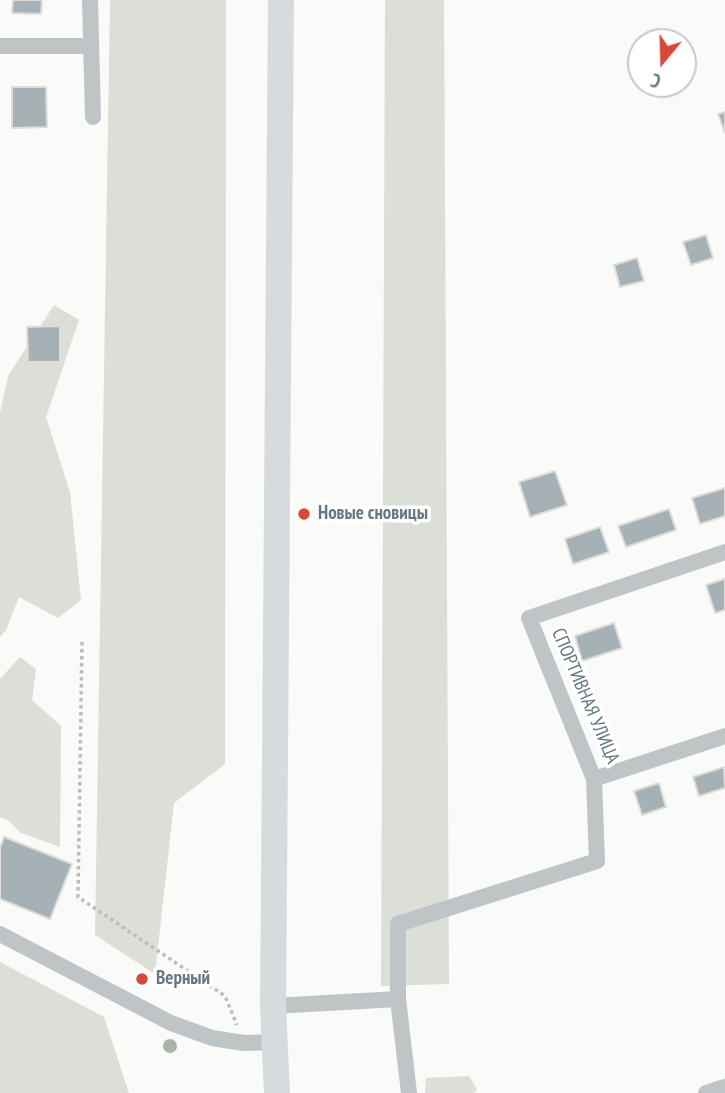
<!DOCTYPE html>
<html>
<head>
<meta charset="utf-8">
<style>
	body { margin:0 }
	#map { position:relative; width:725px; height:1093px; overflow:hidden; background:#fafaf8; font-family:"PT Sans Narrow",sans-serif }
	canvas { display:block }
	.north { position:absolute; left:627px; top:28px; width:70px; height:70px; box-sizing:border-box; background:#fff; border:2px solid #c2c9cd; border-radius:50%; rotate:199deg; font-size:19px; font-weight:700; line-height:28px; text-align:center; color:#667981 }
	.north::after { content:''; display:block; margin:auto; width:24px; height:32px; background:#d8483a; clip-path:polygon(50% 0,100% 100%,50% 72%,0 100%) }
</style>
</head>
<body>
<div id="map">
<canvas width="725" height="1093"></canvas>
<div class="north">С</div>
</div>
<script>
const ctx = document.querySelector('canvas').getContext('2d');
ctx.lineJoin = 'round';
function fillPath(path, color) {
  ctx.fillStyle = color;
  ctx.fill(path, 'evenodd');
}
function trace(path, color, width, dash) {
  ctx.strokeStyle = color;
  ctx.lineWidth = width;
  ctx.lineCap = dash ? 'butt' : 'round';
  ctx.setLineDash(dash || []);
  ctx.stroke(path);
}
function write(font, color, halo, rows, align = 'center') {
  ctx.font = font + ' "PT Sans Narrow",sans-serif';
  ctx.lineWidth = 7;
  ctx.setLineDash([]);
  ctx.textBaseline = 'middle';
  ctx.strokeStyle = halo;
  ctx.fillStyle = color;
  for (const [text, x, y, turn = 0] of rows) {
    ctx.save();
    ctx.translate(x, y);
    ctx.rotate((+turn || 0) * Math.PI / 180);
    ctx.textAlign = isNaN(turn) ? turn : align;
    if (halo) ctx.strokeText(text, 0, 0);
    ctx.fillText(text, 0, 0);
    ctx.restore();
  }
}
fillPath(new Path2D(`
	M110,0H226L225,764L174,803L155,974L95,935Z
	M385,0H444L449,984L381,986Z
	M54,305L79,320L46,417L70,492L81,600L58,618L19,597L6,630L0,637V413L8,376Z
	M20,657L36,669L32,700L61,726L60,847L21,833L8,820L0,817V679Z
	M0,962L104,1017L129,1093H0Z
	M469,1076L477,1090L473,1093H425L426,1078Z`), '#dbdfd7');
const building = new Path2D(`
	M13,0H42L41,14L12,13Z
	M12,87H46L47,127L12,128Z
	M725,112V133L718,114Z
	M706,235L713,258L691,265L683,242Z
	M637,258L644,281L620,287L614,265Z
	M60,326V362H28L27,327Z
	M555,471L567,505L530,517L519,482Z
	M725,488V516L700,524L692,498Z
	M669,509L676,530L626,547L618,526Z
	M600,527L609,552L573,564L565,539Z
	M725,579V610L715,613L706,585Z
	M614,623L622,648L582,661L575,636Z
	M724,767L725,788L699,796L693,777Z
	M659,783L666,807L642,815L634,791Z
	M4,837L72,864L50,919L0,899V848Z`);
fillPath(building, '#a6b1b5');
trace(building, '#dcdcda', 2);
trace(new Path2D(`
	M82,642L78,897L225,996L237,1025`), '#babec0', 3.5, [3.5, 3.5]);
trace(new Path2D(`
	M90,0L93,117
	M0,46H91
	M594,779L725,736
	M0,934L171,1023L212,1038L244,1043L274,1042
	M398,999V924L597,861L594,779L529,618L725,552
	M273,1006L398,999L409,1093
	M706,1093L725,1087`), '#bfc5c7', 16);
trace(new Path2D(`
	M277,1093L273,1006L281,0`), '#d6dcde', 26);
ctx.fillStyle = '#acb3a8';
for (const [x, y] of [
	[170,1046]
]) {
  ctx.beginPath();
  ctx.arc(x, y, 7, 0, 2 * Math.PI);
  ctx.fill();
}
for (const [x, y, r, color] of [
	[304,514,7,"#d8483a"],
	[142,979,7,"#d8483a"]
]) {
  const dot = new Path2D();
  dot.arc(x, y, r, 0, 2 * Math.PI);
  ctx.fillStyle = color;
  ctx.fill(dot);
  trace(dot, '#fff', 2.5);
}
write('bold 19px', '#667981', '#fff', [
	["Новые сновицы",318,514],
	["Верный",156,979]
], 'left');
write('19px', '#667981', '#fff', [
	["СПОРТИВНАЯ УЛИЦА",585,696,67]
]);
</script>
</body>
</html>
